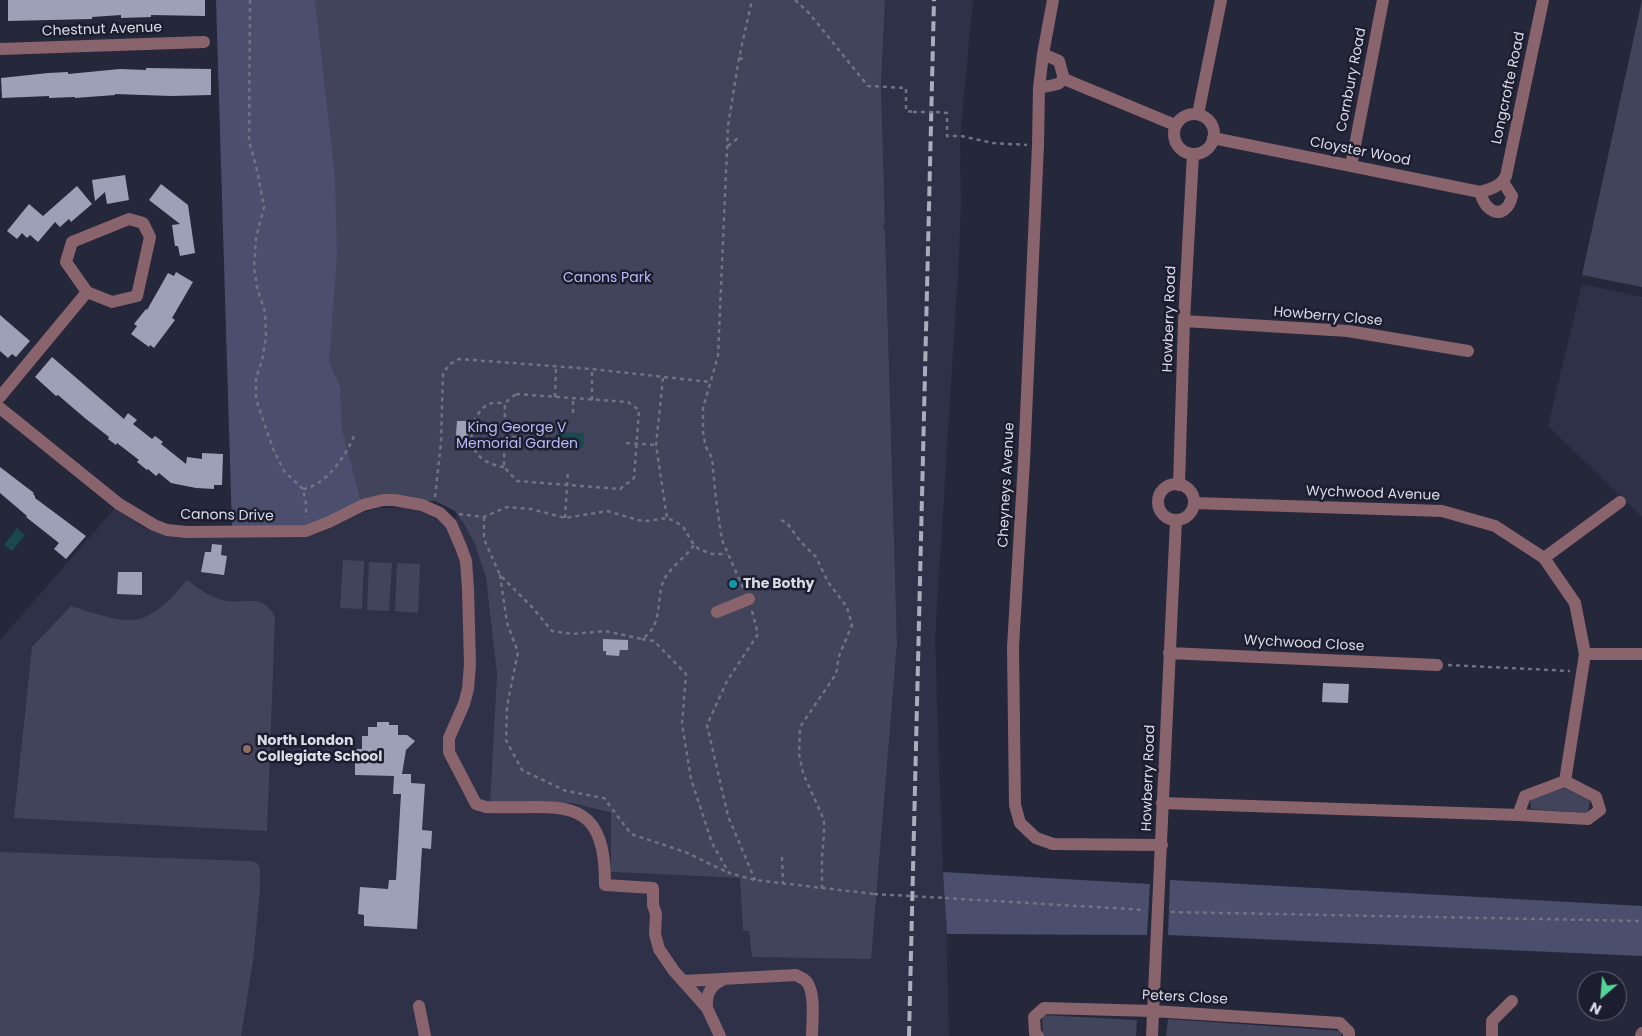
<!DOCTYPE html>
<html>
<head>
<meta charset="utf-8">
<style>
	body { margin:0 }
	#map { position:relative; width:1642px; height:1036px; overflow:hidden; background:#25273a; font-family:Poppins,sans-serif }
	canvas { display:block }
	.north { position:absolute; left:1577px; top:971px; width:50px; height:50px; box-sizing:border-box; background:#1c1d2f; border:1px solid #686979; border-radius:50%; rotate:207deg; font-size:14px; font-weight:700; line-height:20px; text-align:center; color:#dadce8 }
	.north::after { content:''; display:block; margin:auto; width:18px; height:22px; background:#53d396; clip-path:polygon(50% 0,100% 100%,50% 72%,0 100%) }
</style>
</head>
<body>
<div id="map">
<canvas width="1642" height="1036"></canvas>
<div class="north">N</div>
</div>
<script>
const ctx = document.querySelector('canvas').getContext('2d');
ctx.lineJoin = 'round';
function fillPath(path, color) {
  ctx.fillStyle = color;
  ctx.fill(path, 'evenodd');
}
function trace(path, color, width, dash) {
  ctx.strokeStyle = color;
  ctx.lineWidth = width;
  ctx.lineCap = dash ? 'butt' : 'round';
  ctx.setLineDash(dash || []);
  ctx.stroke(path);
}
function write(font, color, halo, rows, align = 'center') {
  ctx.font = font + ' Poppins,sans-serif';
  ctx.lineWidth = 5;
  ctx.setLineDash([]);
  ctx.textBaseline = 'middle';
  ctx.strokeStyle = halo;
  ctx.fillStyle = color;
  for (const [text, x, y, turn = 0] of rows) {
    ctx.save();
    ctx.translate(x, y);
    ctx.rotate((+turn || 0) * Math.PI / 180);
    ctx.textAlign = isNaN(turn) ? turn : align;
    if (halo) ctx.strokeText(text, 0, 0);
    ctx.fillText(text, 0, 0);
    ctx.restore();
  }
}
fillPath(new Path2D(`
	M885,0H973L960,138L961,206L959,258L935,639L943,872L946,890L949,1036H0V640L115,508L143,527L154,532L308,536L320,533L361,513L377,508H402L423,512L438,520L447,527L458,516L475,544L482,560L486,577L491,609L497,674L491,805L574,803L611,814V872L741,878L743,931H749L870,959L897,643L885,229H883L885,221L881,87Z
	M1582,284L1642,297V517L1548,426Z`), '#2f3149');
fillPath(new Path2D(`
	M221,0H885L881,87L885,221L883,228L885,229L897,643L871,959L752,957L749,931H743L740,878L611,872V813L573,803L490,805L497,674L486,577L475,544L463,523L455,511L435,501H361Z
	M1642,0V287L1582,275Z
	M343,560L364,561L362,609L340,608Z
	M369,562L392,563L389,611L367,610Z
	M397,563L420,564L418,613L395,611Z
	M187,580C199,589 211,598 226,601C247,604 263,593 275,617L267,831L14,818L32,647L71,606C131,625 144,632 187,580Z
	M1565,788L1590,801L1588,813L1531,809L1530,800Z
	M0,852L251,861L257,863L260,868V889L253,961L241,1036H0Z
	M1042,1015L1137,1020L1136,1036H1043Z
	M1168,1019L1342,1031L1341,1036H1166Z`), '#42445b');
fillPath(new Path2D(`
	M216,0H315L335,177L337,256L329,363L340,386L342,430L361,501L315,523L301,527L232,528Z
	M943,872L1150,884L1147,935L947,934Z
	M1170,880L1642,906V956L1168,935Z`), '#4b4e6d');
fillPath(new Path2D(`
	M558,432L584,433L583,448L558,447Z
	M17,528L25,535L12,551L4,545Z`), '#19494e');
fillPath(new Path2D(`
	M8,0H205V16L151,15V17L121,18V15L92,17V19L8,21Z
	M146,68L211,69V95L171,96L115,94V95L75,98V97L49,98V96L2,98L1,78L48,73L68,72V74L120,69L146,70Z
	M125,175L129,200L107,204L105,192L95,201L92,180Z
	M161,184L188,205L195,253L180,256L178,246H175L172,225L180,224L149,200Z
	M77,186L92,204L71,222L69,219L60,227L55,222L38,242L30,235L27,238L22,233L17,239L7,231L29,204L43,216Z
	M176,272L193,282L172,318L175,320L154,348L150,345L149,347L131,334L137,326L134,324L146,309L147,310L168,273L174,276Z
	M0,315L30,341L16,357L12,354L8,358L0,351Z
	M52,357L124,419L128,413L137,420L133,424L152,439L155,436L163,442L161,444L186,464L187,457L202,459V453L223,454L222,485H214V489L196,488L171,483L159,473L156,476L148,469L147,470L137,462L139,460L117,443L116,445L108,439L109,437L86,419L58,395L56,396L35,377Z
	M457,421H470L467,449L455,448Z
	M0,467L34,493L33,494L35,496V498L86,536L66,559L54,549L59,543L26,517L27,516L0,493Z
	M212,544L222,545L221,555L227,556L224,575L201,572L205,552H211Z
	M118,572H142V595L117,594Z
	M603,639L628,640V650H620L619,656L606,655V651H603Z
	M1323,683L1349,684L1348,703L1322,702Z
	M377,722H389V725H398V735H407L415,741L406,750L402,774H411V783L425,784L422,830L432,831L431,849L422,848L417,929L364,926V915L358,914L360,887L388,889L389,880H396L401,794H393L394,776L355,775V749H362V736H368V727H377Z`), '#9da0b7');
trace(new Path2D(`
	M250,0L249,141L257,170L264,207L256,238L254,267L257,287L265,312L266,337L262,361L256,378V399L273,449L284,471L303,489L306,504V517
	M795,0L809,13L868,86L906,88V111L913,112
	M739,58L747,60
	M936,112L947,113V136H961L993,143L1027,145
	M728,146L739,137
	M663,378L656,445L667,518
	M516,394L628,402L639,410L634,478L620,489L517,481L504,467L505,403Z
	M555,397L556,366
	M592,400V369
	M573,413V398
	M504,437H517
	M626,443L656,445
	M504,467C478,463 466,447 474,422C477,415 482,407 489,404C493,402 500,403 505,403
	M303,489C325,486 346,456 354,436
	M435,497L441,443L443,373L450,364L459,359L592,369L710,382
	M459,514L484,517L507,507L531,509L565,518L607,511L638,520L647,521L667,518L676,522L683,527L694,545L699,549L712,554H727
	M484,517V539L500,575L532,607L552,631L573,634L605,631L642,639C663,626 656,601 663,582C668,569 686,557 694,545
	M565,518L568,470
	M781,520L787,523L800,541L816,557L828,582L847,607L852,625L839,656L836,674L800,727L799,754L803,773L824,820V834L822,857V889
	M500,575L507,623L518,652L507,706L506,740L522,770L566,791L604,798L631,834L685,852L729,873
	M743,588L722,540L716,500L712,458L706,447L703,433V408L718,356L728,126L739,58L752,0
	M752,611L758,634L727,681L707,725L728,816L755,880
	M642,639L654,641L686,674L682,724L691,779L712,843L729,873L755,880L874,894
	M1448,665L1570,671
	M782,857L783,884
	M945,898L1145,910
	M1171,912L1642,921`), '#717383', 2.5, [4, 4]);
trace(new Path2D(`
	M1053,0L1043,54L1039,88L1038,145L1024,461L1013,647L1015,805L1020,823L1036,838L1053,844L1162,845
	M0,49L204,42
	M1064,79L1175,125
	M1039,88L1058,84L1064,79L1059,61L1043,54
	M1198,114L1221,0
	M1174 134a20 20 0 1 1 40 0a20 20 0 1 1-40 0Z
	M1213,138L1480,192C1491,189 1501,186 1506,176L1543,0
	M1351,166L1383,0
	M1480,192C1482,198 1484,205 1490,209C1501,217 1510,207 1512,196L1503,182
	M129,219L143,223L150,237L137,296L112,302L87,292L66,262L72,242Z
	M1184,321L1348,331L1468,351
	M0,397L87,292
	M0,408L119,504L154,525L167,530L187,532L306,531L329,522L363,505L383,500H394L422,505L440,513L451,524L461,547L466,561L468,589L470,665L468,689L464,704L449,738V752L476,804L486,807C556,810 606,789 605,885L653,888V905L656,914L655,934L659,949L674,971L707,1008L720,1036
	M1158 502a18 18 0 1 1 36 0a18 18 0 1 1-36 0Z
	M1179,485L1184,321L1193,154
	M1544,558L1620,502
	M717,612L749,599
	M1169,653L1437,665
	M1585,654H1642
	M1162,803L1518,815L1525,796L1565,781L1585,654L1575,603L1544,558L1495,526L1442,511L1194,503
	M1518,815L1588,819L1600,810L1596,797L1565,781
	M684,981L796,975C799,977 803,978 806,981C816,992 812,1022 812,1036
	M419,1006L425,1036
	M707,1008C706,993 711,985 724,979
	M1038,1036L1035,1033L1034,1017L1044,1008L1153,1011L1340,1023L1349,1032V1036
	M1152,1036L1176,520
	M1492,1036V1021L1512,1001
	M1641,1036L1642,1033`), '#8a646c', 12);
trace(new Path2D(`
	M909,1036L934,0`), '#abadbb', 4, [10, 5]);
trace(new Path2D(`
	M913,112H936
	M874,894L945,898`), '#717383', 2.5, [4, 4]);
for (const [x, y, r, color] of [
	[733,584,5,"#0f9aa8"],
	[247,749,5,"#8d6e63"]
]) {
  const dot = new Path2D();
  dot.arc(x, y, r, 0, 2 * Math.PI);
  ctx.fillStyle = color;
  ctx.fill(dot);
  trace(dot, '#1c1d2f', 2);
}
write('14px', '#dadce8', '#1c1d2f', [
	["Chestnut Avenue",102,30,-2],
	["Cornbury Road",1352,80,-79],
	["Longcrofte Road",1509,88,-78],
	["Cloyster Wood",1360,152,11],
	["Howberry Close",1328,317,5],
	["Howberry Road",1170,319,-88],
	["Cheyneys Avenue",1007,485,-87],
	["Wychwood Avenue",1373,494,2],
	["Canons Drive",227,516,1],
	["Wychwood Close",1304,644,3],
	["Howberry Road",1149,778,-88],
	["Peters Close",1185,998,3]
]);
write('14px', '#b6bcf6', '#1c1d2f', [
	["Canons Park",607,278],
	["King George V",517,428],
	["Memorial Garden",517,444]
]);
write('bold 14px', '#dadce8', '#1c1d2f', [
	["The Bothy",743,584],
	["North London",257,741],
	["Collegiate School",257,757]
], 'left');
</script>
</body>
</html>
